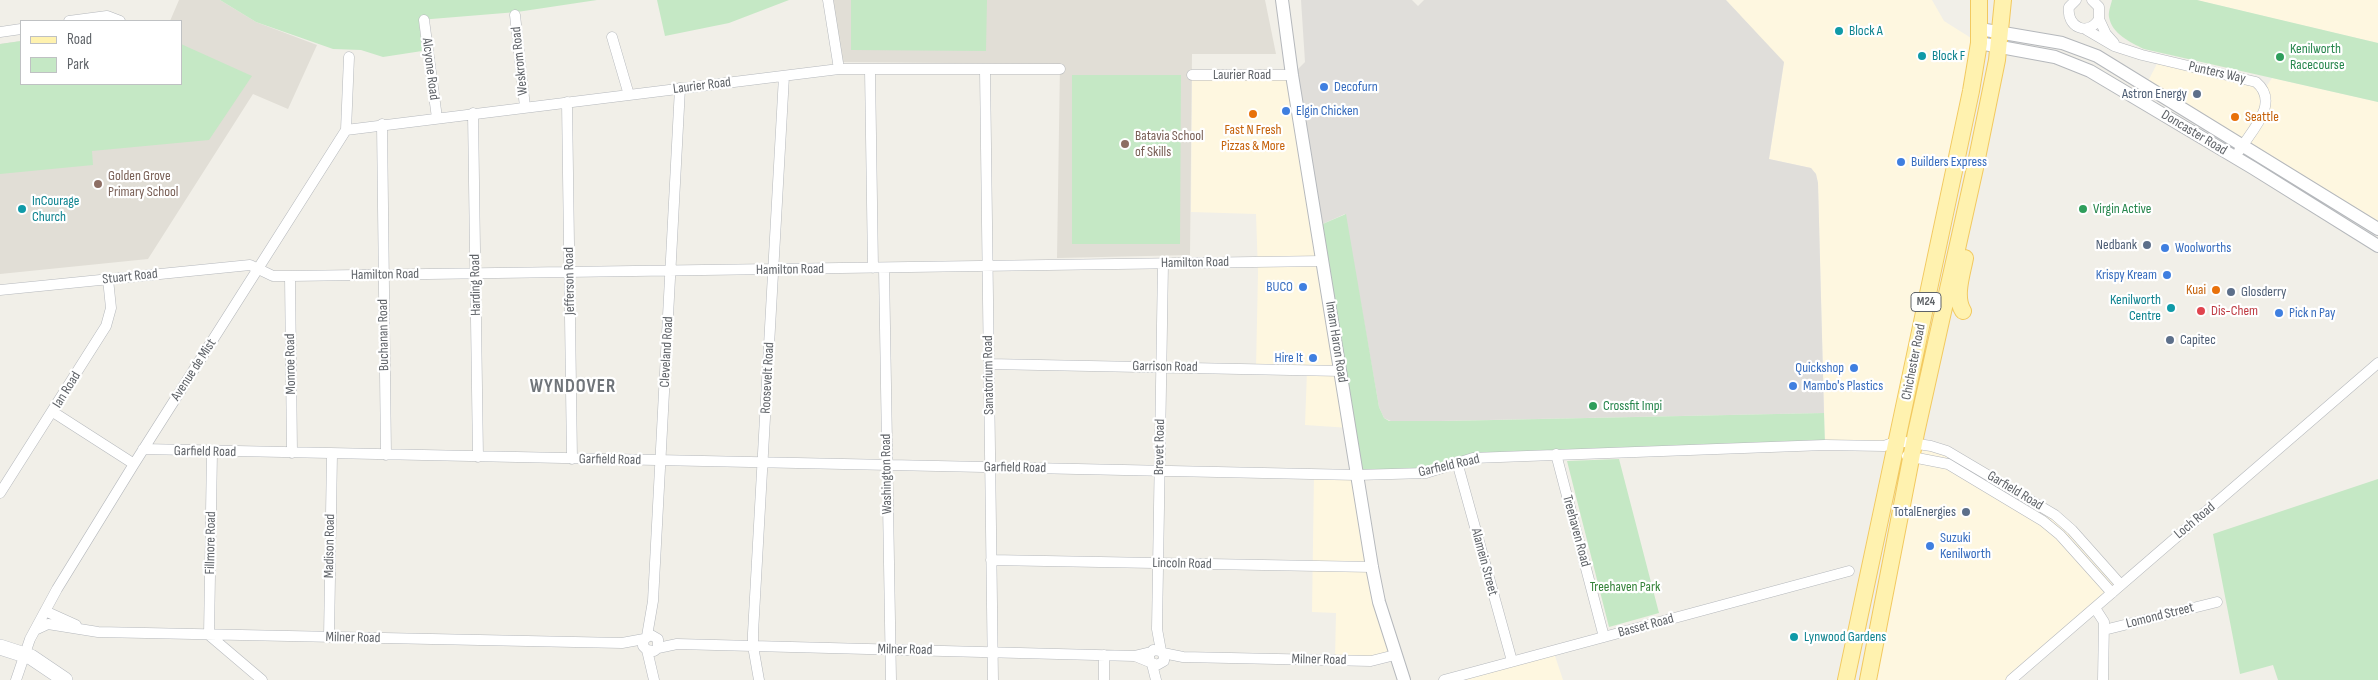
<!DOCTYPE html>
<html>
<head>
<meta charset="utf-8">
<style>
	body { margin:0 }
	#map { position:relative; width:2378px; height:680px; overflow:hidden; background:#f1efe8; font-family:"Sofia Sans Condensed",sans-serif }
	canvas { display:block }
	.legend { position:absolute; left:20px; top:20px; width:162px; height:65px; box-sizing:border-box; background:#fff; border:1px solid #bfc1c3; margin:0; padding:6px 9px; list-style:none; font-size:15px; color:#5f6368 }
	.legend li { display:flex; align-items:center; gap:10px; height:25px }
	.legend b { width:25px; border:1px solid #bfc1c3 }
</style>
</head>
<body>
<div id="map">
<canvas width="2378" height="680"></canvas>
<ul class="legend">
<li><b style="height:6px;background:#fff2af"></b>Road</li>
<li><b style="height:14px;background:#c5e8c5"></b>Park</li>
</ul>
</div>
<script>
const ctx = document.querySelector('canvas').getContext('2d');
ctx.lineJoin = 'round';
function fillPath(path, color) {
  ctx.fillStyle = color;
  ctx.fill(path, 'evenodd');
}
function trace(path, color, width, dash) {
  ctx.strokeStyle = color;
  ctx.lineWidth = width;
  ctx.lineCap = dash ? 'butt' : 'round';
  ctx.setLineDash(dash || []);
  ctx.stroke(path);
}
function write(font, color, halo, rows, align = 'center') {
  ctx.font = font + ' "Sofia Sans Condensed",sans-serif';
  ctx.lineWidth = 4.5;
  ctx.setLineDash([]);
  ctx.textBaseline = 'middle';
  ctx.strokeStyle = halo;
  ctx.fillStyle = color;
  for (const [text, x, y, turn = 0] of rows) {
    ctx.save();
    ctx.translate(x, y);
    ctx.rotate((+turn || 0) * Math.PI / 180);
    ctx.textAlign = isNaN(turn) ? turn : align;
    if (halo) ctx.strokeText(text, 0, 0);
    ctx.fillText(text, 0, 0);
    ctx.restore();
  }
}
fillPath(new Path2D(`
	M1726,0H1932L1944,21L1979,43L1898,441L1825,445L1818,183L1816,174L1811,168L1769,159L1784,63Z
	M2197,0H2378V43L2276,19Z
	M2159,60L2250,80L2264,90L2272,78L2378,102V229L2146,85Z
	M1192,75H1292L1350,428L1305,425L1307,371L1256,369L1258,272L1256,214L1191,212Z
	M1914,443L1931,446L2055,515L2121,585L2011,680H1868Z
	M1314,474L1357,475L1395,655L1335,660L1336,613L1312,612Z
	M1553,650L1563,680H1444Z`), '#fef7e0');
fillPath(new Path2D(`
	M1301,0H1412L1418,6L1424,0H1726L1784,62L1769,159L1811,168L1816,174L1818,183L1824,413L1393,422L1384,418L1379,407L1345,214L1318,226L1292,75L1305,62Z`), '#e0deda');
fillPath(new Path2D(`
	M179,0H220L256,22L317,45L288,109L253,94L148,259L0,274V44L21,41V84H181V21H170Z
	M832,0H1265L1276,54H1192L1190,255L1057,258L1060,64L842,62Z`), '#e1ded6');
fillPath(new Path2D(`
	M220,0H597L517,12L419,20L422,51L383,57L361,50L333,49L256,22Z
	M657,0H789L729,23L665,36Z
	M851,0H987L986,51L851,50Z
	M2112,0H2197L2378,43V102L2144,49C2130,42 2112,34 2109,17C2108,12 2111,5 2112,0Z
	M21,41V84H181V44L252,76L209,140L92,151L93,165L0,174V44Z
	M1072,75H1181L1180,244H1072Z
	M1346,214L1379,407L1384,418L1389,421H1447L1824,413L1825,445L1473,458L1435,470L1357,475L1318,226Z
	M1619,459L1659,613L1609,627L1567,461Z
	M2378,479V680H2278L2273,665L2240,674L2213,534Z`), '#c5e8c5');
const minor = new Path2D(`
	M828,0L839,69
	M2076,0L2069,7C2066,27 2088,37 2099,19V7L2092,0
	M515,15L525,107
	M2099,19L2106,34L2114,43
	M424,20L437,118
	M69,21L107,16L120,21
	M2085,29L2114,46L2142,55L2256,82C2281,103 2251,131 2239,151
	M0,32L21,29
	M612,37L629,95
	M870,70L873,268
	M985,70L993,680
	M1192,75H1292
	M567,102L572,459
	M473,113L478,457
	M382,124L386,455
	M346,130L839,69H1060
	M884,268L891,680
	M290,276L292,453
	M0,290L250,265L273,276H290L1323,261
	M989,364L1341,371
	M53,412L134,464
	M143,449L1357,475L1426,473L1473,458L1825,445L1884,446L1898,441L1931,446L1947,451L2055,515L2072,530L2121,585
	M212,452L209,635L262,680
	M1556,454L1604,637
	M1907,456L1948,464L2043,521L2060,535L2112,593
	M1457,462L1512,661
	M0,493L106,326L111,308L108,279
	M991,560L1372,567
	M2095,608L2104,622L2103,680
	M45,611L76,625
	M35,630L48,624L98,632L622,643L644,639L651,635L658,639V648L654,651L647,650L643,646L644,639
	M2104,630L2217,602
	M647,636L653,601L680,88
	M329,637L332,454
	M658,648L677,644L1134,656L1151,652
	M647,650L654,680
	M1161,651L1157,629L1163,264
	M1163,653L1183,657L1371,661L1395,655
	M1104,655V680
	M1135,656L1157,665L1164,661V656L1161,651L1153,650L1149,655V660
	M1152,664L1156,680
	M16,680L30,639L57,589L134,464L346,130L349,57
	M759,680L753,646V633L784,76
	M1444,680L1849,571
	M2011,680L2378,363`);
const tertiary = new Path2D(`
	M1282,0L1292,75L1372,567L1379,602L1404,680
	M1980,29L2062,43L2097,56L2378,229
	M1979,43L2055,57L2090,71L2253,168L2378,246`);
const secondary = new Path2D(`
	M0,647L31,657L65,680`);
const primary = new Path2D(`
	M1963,311C1954,297 1962,274 1965,258
	M1846,680L1971,91L1979,43V0
	M1868,680L1916,433L1975,168L1997,60L2003,0`);
trace(minor, '#b5b8bc', 11);
trace(tertiary, '#b5b8bc', 14);
trace(secondary, '#b6babf', 16);
trace(primary, '#f2c960', 18);
trace(minor, '#fff', 10);
trace(tertiary, '#fff', 12);
trace(secondary, '#fff', 15);
trace(primary, '#fff2af', 16);
for (const [x, y, r, color] of [
	[1839,31,5,"#0f9aa8"],
	[1922,56,5,"#0f9aa8"],
	[2280,57,5,"#2e9e5b"],
	[1324,87,5,"#3f7fe0"],
	[2197,94,5,"#5c6f8a"],
	[1286,111,5,"#3f7fe0"],
	[1253,114,5,"#e8710a"],
	[2235,117,5,"#e8710a"],
	[1125,144,5,"#8d6e63"],
	[1901,162,5,"#3f7fe0"],
	[98,184,5,"#8d6e63"],
	[22,209,5,"#0f9aa8"],
	[2083,209,5,"#2e9e5b"],
	[2147,245,5,"#5c6f8a"],
	[2165,248,5,"#3f7fe0"],
	[2167,275,5,"#3f7fe0"],
	[1303,287,5,"#3f7fe0"],
	[2216,290,5,"#e8710a"],
	[2231,292,5,"#5c6f8a"],
	[2171,308,5,"#0f9aa8"],
	[2201,311,5,"#e0444e"],
	[2279,313,5,"#3f7fe0"],
	[2170,340,5,"#5c6f8a"],
	[1313,358,5,"#3f7fe0"],
	[1854,368,5,"#3f7fe0"],
	[1793,386,5,"#3f7fe0"],
	[1593,406,5,"#2e9e5b"],
	[1966,512,5,"#5c6f8a"],
	[1930,546,5,"#3f7fe0"],
	[1794,637,5,"#0f9aa8"]
]) {
  const dot = new Path2D();
  dot.arc(x, y, r, 0, 2 * Math.PI);
  ctx.fillStyle = color;
  ctx.fill(dot);
  trace(dot, '#fff', 2);
}
for (const [x, y, w] of [
	[1926,302,30]
]) {
  const box = new Path2D();
  box.roundRect(x - w / 2, y - 9.5, w, 19, 4);
  ctx.fillStyle = '#fff';
  ctx.fill(box);
  trace(box, '#5f6368', 1);
}
write('bold 12px', '#5f6368', null, [
	["M24",1926,302]
]);
write('14px', '#0d838f', '#fff', [
	["Block A",1849,31],
	["Block F",1932,56],
	["InCourage",32,201],
	["Church",32,217],
	["Kenilworth",2161,300,"right"],
	["Centre",2161,316,"right"],
	["Lynwood Gardens",1804,637]
], 'left');
write('14px', '#27864d', '#fff', [
	["Kenilworth",2290,49],
	["Racecourse",2290,65],
	["Virgin Active",2093,209],
	["Crossfit Impi",1603,406]
], 'left');
write('14px', '#5f6368', '#fff', [
	["Weskrom Road",520,61,-96],
	["Alcyone Road",430,69,83],
	["Punters Way",2217,73,13],
	["Laurier Road",1242,75],
	["Laurier Road",702,86,-7],
	["Doncaster Road",2194,133,31],
	["Hamilton Road",1195,263,-1],
	["Hamilton Road",790,270,-1],
	["Hamilton Road",385,275,-1],
	["Stuart Road",130,277,-6],
	["Jefferson Road",570,281,-91],
	["Harding Road",476,285,-91],
	["Buchanan Road",384,335,-91],
	["Imam Haron Road",1336,342,81],
	["Cleveland Road",667,352,-87],
	["Chichester Road",1914,362,-79],
	["Monroe Road",291,364,-91],
	["Garrison Road",1165,367,1],
	["Avenue de Mist",194,370,-57],
	["Sanatorium Road",989,375,-91],
	["Roosevelt Road",768,378,-87],
	["Ian Road",67,390,-58],
	["Brevet Road",1160,447,-89],
	["Garfield Road",205,452,1],
	["Garfield Road",610,460,1],
	["Garfield Road",1449,466,-13],
	["Garfield Road",1015,468,1],
	["Washington Road",887,474,-91],
	["Garfield Road",2015,491,31],
	["Loch Road",2195,521,-40],
	["Treehaven Road",1576,531,75],
	["Fillmore Road",211,543,-89],
	["Madison Road",330,546,-89],
	["Alamein Street",1484,562,75],
	["Lincoln Road",1182,564,1],
	["Lomond Street",2160,616,-14],
	["Basset Road",1646,626,-15],
	["Milner Road",353,638,1],
	["Milner Road",905,650,1],
	["Milner Road",1319,660,1]
]);
write('14px', '#366cbe', '#fff', [
	["Decofurn",1334,87],
	["Elgin Chicken",1296,111],
	["Builders Express",1911,162],
	["Woolworths",2175,248],
	["Krispy Kream",2157,275,"right"],
	["BUCO",1293,287,"right"],
	["Pick n Pay",2289,313],
	["Hire It",1303,358,"right"],
	["Quickshop",1844,368,"right"],
	["Mambo's Plastics",1803,386],
	["Suzuki",1940,538],
	["Kenilworth",1940,554]
], 'left');
write('14px', '#4e5e75', '#fff', [
	["Astron Energy",2187,94],
	["Nedbank",2137,245],
	["Glosderry",2241,292,"left"],
	["Capitec",2180,340,"left"],
	["TotalEnergies",1956,512]
], 'right');
write('14px', '#c56008', '#fff', [
	["Seattle",2245,117],
	["Fast N Fresh",1253,130,"center"],
	["Pizzas & More",1253,146,"center"],
	["Kuai",2206,290,"right"]
], 'left');
write('14px', '#785e54', '#fff', [
	["Batavia School",1135,136],
	["of Skills",1135,152],
	["Golden Grove",108,176],
	["Primary School",108,192]
], 'left');
write('14px', '#be3a42', '#fff', [
	["Dis-Chem",2211,311]
], 'left');
write('14px', '#348238', '#fff', [
	["Treehaven Park",1625,587]
]);
ctx.letterSpacing = '1px';
write('bold 19px', '#70757a', '#fff', [
	["WYNDOVER",573,387]
]);
ctx.letterSpacing = '0px';
</script>
</body>
</html>
